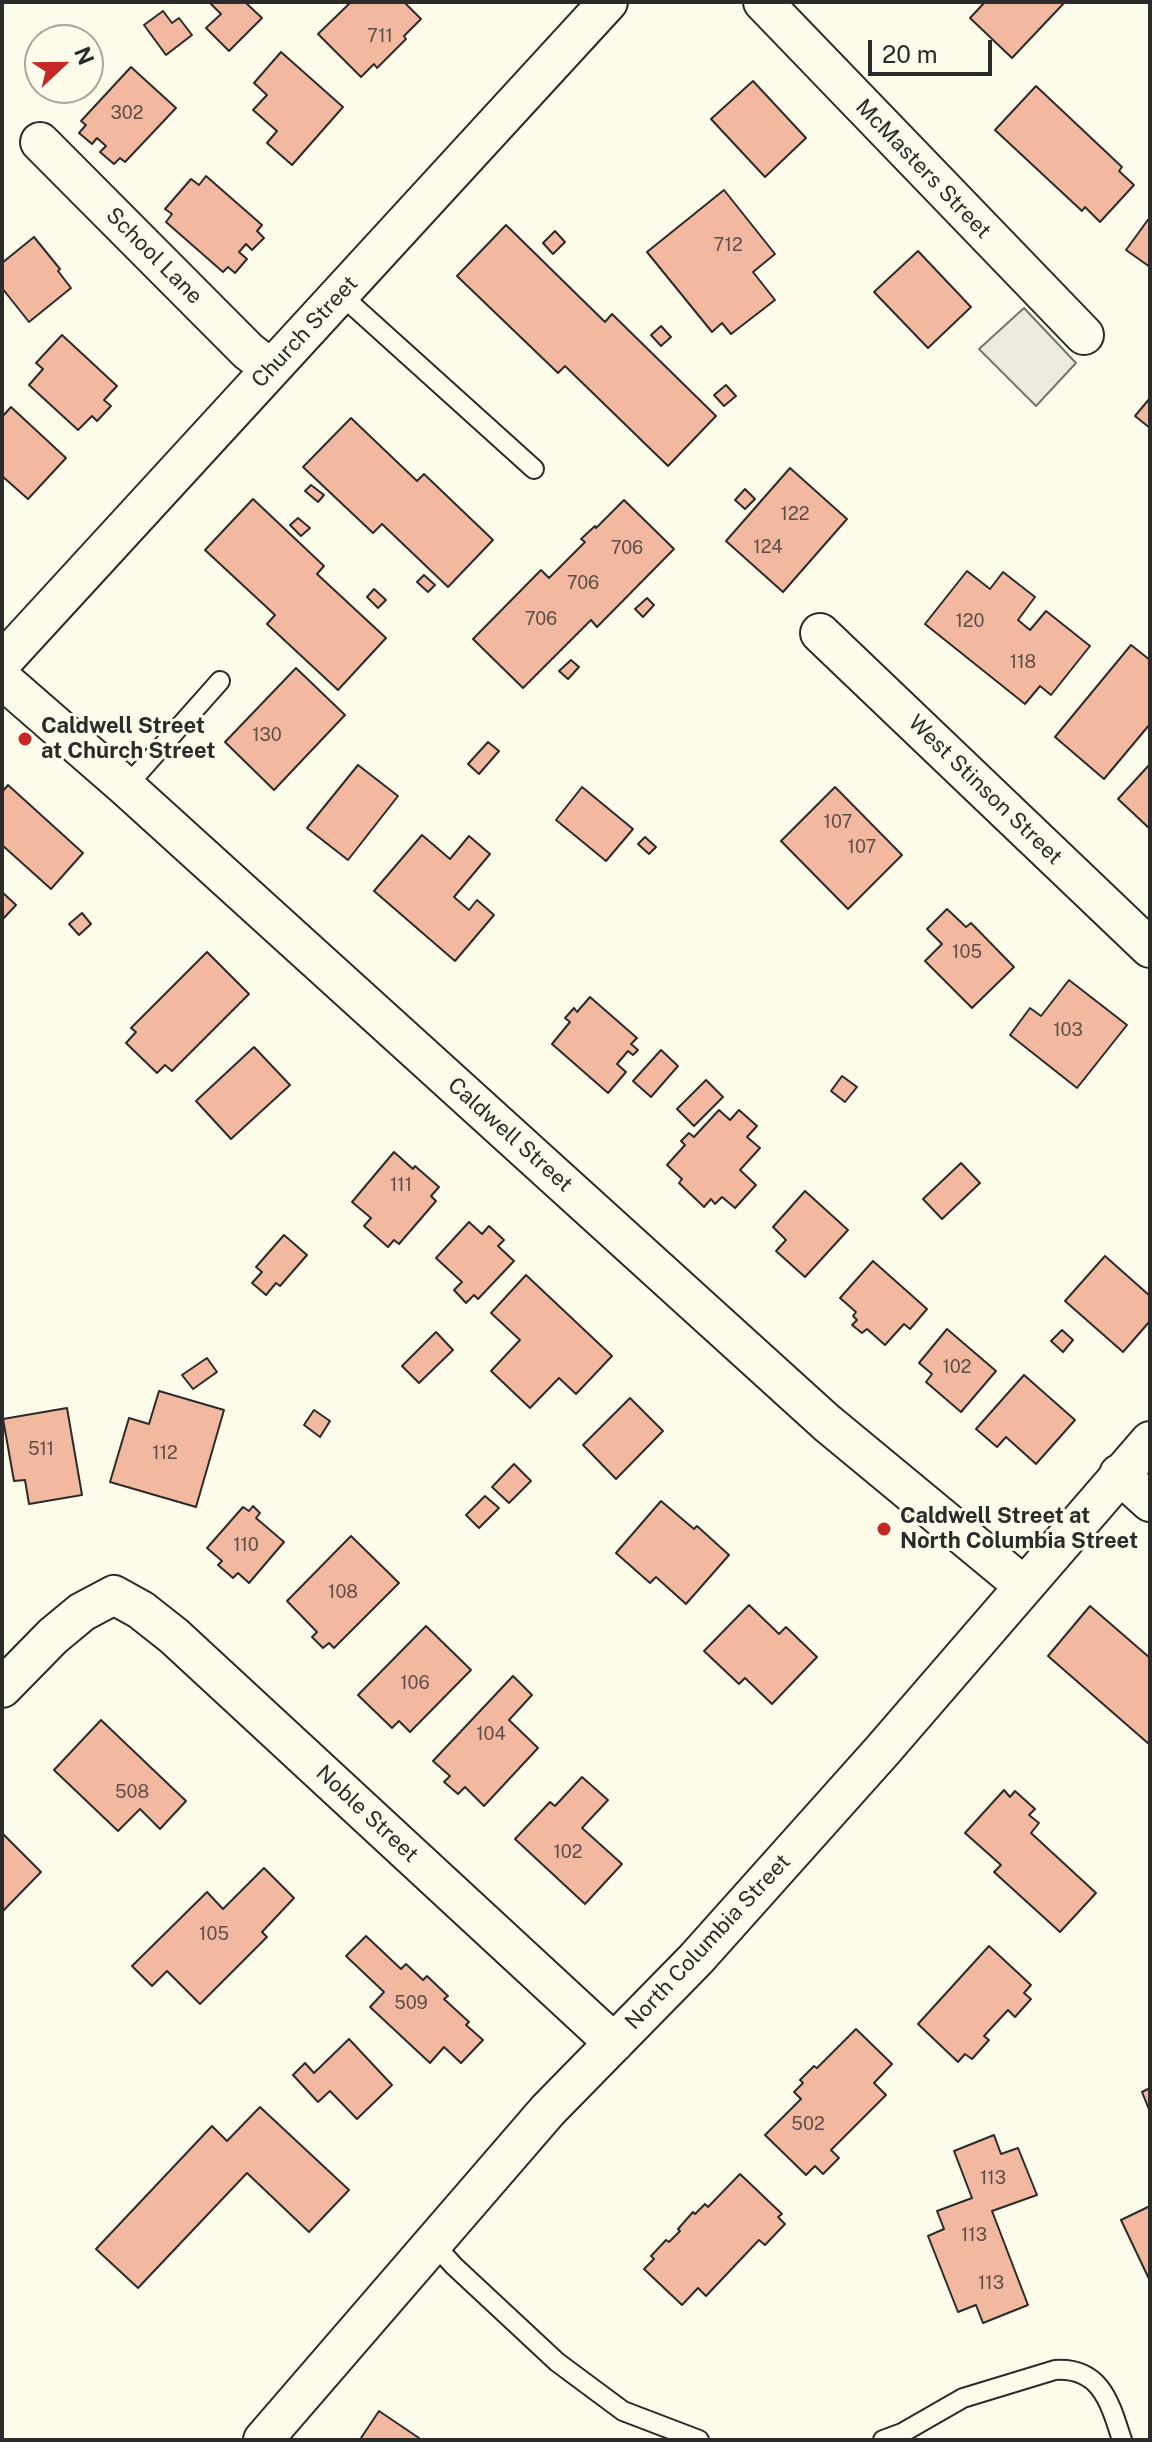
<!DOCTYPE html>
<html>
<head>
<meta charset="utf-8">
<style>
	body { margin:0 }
	#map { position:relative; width:1152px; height:2442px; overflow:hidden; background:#fdfbea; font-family:"Public Sans",sans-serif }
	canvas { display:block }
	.frame { position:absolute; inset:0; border:4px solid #2b2b2b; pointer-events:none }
	.north { position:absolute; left:24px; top:24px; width:80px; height:80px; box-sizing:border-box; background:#fdfbea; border:2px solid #a9a89e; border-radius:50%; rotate:68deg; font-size:22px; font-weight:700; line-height:32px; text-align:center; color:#2b2b2b }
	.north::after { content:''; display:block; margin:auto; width:28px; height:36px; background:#c62828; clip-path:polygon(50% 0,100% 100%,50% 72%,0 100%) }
	.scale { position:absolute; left:868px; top:40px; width:124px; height:36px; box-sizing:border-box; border:4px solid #2b2b2b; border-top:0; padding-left:10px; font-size:24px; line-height:28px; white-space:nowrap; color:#2b2b2b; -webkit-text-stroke:6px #fdfbea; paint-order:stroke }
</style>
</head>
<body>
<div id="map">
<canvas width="1152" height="2442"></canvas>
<div class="frame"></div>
<div class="north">N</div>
<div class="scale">20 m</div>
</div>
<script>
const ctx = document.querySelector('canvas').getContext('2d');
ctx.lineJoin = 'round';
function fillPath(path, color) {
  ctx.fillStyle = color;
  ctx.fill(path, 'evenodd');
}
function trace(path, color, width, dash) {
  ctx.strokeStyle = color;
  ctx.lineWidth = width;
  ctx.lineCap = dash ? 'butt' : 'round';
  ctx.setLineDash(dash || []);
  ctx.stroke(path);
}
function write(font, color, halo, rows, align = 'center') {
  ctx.font = font + ' "Public Sans",sans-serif';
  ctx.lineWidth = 6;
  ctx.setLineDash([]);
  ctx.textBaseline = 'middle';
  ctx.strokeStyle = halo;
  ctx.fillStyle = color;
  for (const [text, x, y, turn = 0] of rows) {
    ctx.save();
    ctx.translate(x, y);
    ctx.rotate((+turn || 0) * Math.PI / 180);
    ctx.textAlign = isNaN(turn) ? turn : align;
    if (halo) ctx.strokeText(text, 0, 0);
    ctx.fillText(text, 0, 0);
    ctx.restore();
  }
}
const green = new Path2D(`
	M1024,308L1076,363L1036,406L979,349Z`);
fillPath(green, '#ecebdb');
trace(green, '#74746e', 2);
const building = new Path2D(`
	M209,2H245L262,18L229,51L206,28L221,14Z
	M351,2H404L421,19L404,36L406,39L377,68L374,64L361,77L318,34Z
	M985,2H1065L1012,58L970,18Z
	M163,11L172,23L179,18L192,35L166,55L144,25Z
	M281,52L343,107L292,165L267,143L277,131L253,110L267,95L254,83Z
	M131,67L176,108L125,162L120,158L114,164L100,152L106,146L97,138L92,144L79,133L86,125L81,121Z
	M753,81L806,138L765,177L711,119Z
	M1036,86L1122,167L1119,171L1134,185L1100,222L1085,207L1082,211L995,130Z
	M206,176L262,225L257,231L264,238L252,250L246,244L239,252L247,259L235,273L228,267L223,272L166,222L172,214L165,209L191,179L199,185Z
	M724,190L775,254L753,272L775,300L731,334L722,323L712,332L647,252Z
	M1150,217V267L1126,250Z
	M506,225L605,322L612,314L716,416L668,466L565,366L558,373L457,276Z
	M555,231L565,242L553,254L543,243Z
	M34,237L60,269L58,271L71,288L29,322L2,288V263Z
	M918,251L971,307L928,348L874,292Z
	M661,326L671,337L661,346L651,335Z
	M62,335L117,386L104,400L111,406L97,421L92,416L78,430L29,385L43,369L36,363Z
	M726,385L736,396L724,406L714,395Z
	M1150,398V428L1135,416Z
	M11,407L66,458L28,499L2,476V417Z
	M351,418L417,481L424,474L493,540L448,587L382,524L373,533L303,467Z
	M790,468L847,519L783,592L726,541Z
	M311,485L324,495L318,502L305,491Z
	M745,489L755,499L745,509L735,500Z
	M253,499L324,566L317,574L386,638L338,690L267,624L275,615L205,550Z
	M624,500L674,549L597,627L591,620L523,688L473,639L541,570L549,578L585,542L581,539L595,526L596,528Z
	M298,518L310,528L301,536L290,525Z
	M967,571L990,589L1003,572L1035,597L1018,620L1030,630L1046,611L1090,646L1051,695L1040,686L1025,704L925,624Z
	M424,575L435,585L428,592L417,582Z
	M374,589L386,600L378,608L367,597Z
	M647,598L654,605L643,617L635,609Z
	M1131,645L1150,660V724L1104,779L1055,737Z
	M571,660L579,667L568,679L559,671Z
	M296,668L345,715L274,790L225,742Z
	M488,742L499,751L479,774L468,764Z
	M1150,764V829L1118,799Z
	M358,765L398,796L348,860L307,828Z
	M8,785L83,853L51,889L2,845V792Z
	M582,787L633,829L606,861L556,820Z
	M835,787L902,855L848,909L781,841Z
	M422,835L450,859L469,836L490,854L454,897L469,910L477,900L494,915L455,961L374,891Z
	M645,837L656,847L649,854L638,844Z
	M2,892L16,905L2,920Z
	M947,909L966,927L971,923L1014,967L972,1008L925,961L942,944L927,929Z
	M82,913L91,924L79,935L69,924Z
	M207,952L249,994L172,1071L165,1065L157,1073L126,1043L136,1032L131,1028Z
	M1069,980L1127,1025L1077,1088L1010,1035L1030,1008L1041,1016Z
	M590,997L637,1038L631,1044L638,1050L633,1055L628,1051L617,1064L626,1072L608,1093L552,1044L570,1022L565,1018L574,1008L577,1012Z
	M254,1047L290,1085L231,1139L196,1101Z
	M661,1050L678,1066L651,1097L633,1081Z
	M842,1076L857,1087L845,1102L831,1091Z
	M706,1080L723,1097L694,1126L677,1109Z
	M719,1110L730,1120L739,1110L757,1126L747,1137L760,1148L740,1170L756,1185L735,1208L722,1197L715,1204L711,1199L704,1207L679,1183L682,1179L667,1165L685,1145L681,1141L689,1133L694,1137Z
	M394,1152L413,1169L415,1166L439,1187L431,1196L436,1201L399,1244L394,1240L388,1247L364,1226L371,1218L352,1202Z
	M961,1163L980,1183L942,1219L923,1199Z
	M805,1191L848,1230L805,1277L776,1251L786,1240L773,1227Z
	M469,1222L482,1234L489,1226L504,1240L498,1246L514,1261L478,1299L474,1295L466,1303L454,1290L462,1282L436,1258Z
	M284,1235L307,1255L280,1286L276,1283L266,1295L252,1283L262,1272L256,1267Z
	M1105,1256L1150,1296V1321L1123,1352L1065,1301Z
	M873,1261L927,1309L910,1329L904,1324L885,1345L867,1329L862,1333L852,1325L857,1320L853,1316L856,1312L840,1298Z
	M526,1275L612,1356L576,1394L559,1378L530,1408L491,1371L520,1340L491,1313Z
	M947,1329L996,1371L961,1412L926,1382L932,1374L919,1363Z
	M1062,1330L1073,1340L1063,1352L1051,1341Z
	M436,1332L453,1350L419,1383L402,1366Z
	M207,1358L217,1372L193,1389L182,1375Z
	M1024,1375L1075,1420L1036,1464L1006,1437L997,1447L976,1429Z
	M159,1391L224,1410L196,1507L110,1482L129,1418L149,1424Z
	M630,1398L663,1431L616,1479L583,1445Z
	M67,1408L82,1495L29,1504L25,1480L14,1481L3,1419Z
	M314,1410L330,1421L320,1437L304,1425Z
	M514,1464L531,1481L509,1503L492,1487Z
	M485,1496L499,1508L479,1528L466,1515Z
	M661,1501L694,1529L697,1526L729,1555L686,1604L656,1577L650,1583L616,1553Z
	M253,1506L260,1513L256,1518L284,1542L249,1583L238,1573L233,1578L218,1565L222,1561L207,1548L243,1507L249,1511Z
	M351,1536L399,1583L334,1648L329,1643L323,1648L312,1637L317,1632L287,1601Z
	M749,1605L779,1634L786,1627L817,1657L772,1704L745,1678L739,1684L704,1651Z
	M1090,1606L1150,1658V1745L1048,1656Z
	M426,1626L471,1670L410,1732L399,1721L392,1728L358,1695Z
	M513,1676L532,1695L509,1720L538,1748L484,1806L465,1787L458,1794L444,1782L450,1776L433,1761Z
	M101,1720L186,1801L160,1829L140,1809L118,1831L54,1770Z
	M582,1777L608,1800L582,1828L622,1864L585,1904L515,1839L550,1802L555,1806Z
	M1004,1790L1010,1797L1015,1791L1035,1809L1029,1815L1039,1823L1031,1833L1096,1893L1060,1932L994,1872L1001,1865L965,1833Z
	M2,1833L41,1872L2,1912Z
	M264,1868L294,1898L262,1932L267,1937L200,2004L167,1971L152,1986L132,1966L207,1892L223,1909Z
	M366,1936L401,1969L406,1964L423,1980L427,1976L448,1996L444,1999L469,2022L466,2025L483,2040L461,2063L444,2047L430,2063L370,2007L384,1992L346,1956Z
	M989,1946L1031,1985L1024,1993L1031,1999L1015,2017L1008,2010L984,2036L989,2040L972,2059L965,2054L958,2062L918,2024Z
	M856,2029L892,2064L874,2083L886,2095L831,2150L839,2158L823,2174L815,2166L806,2175L765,2135L801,2099L794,2092L803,2083L800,2080L814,2066L817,2068Z
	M349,2039L392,2085L357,2119L330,2091L318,2102L293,2075L305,2063L314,2073Z
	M1150,2088V2112L1142,2092Z
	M260,2107L349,2190L309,2232L247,2173L138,2288L96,2249L212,2126L227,2141Z
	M994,2135L1001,2154L1018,2148L1037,2195L992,2211L1028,2305L983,2323L976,2305L958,2312L928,2236L944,2229L937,2211L972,2198L954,2151Z
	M740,2174L782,2214L778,2217L785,2224L765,2245L759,2240L706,2296L698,2288L682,2305L644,2269L654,2259L651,2256L666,2240L669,2242L680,2231L678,2229L693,2212L695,2214L705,2204L708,2207Z
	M1150,2206V2281L1121,2220Z
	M379,2411L422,2440H364L361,2438Z`);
fillPath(building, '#f2b8a0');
trace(building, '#2b2b2b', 2);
const service = new Path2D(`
	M340,294L534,469
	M126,787L220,681
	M433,2243L454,2266L557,2362L623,2411L699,2440
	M883,2440L902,2433L963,2398L1055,2370C1101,2367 1110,2403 1122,2440`);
const minor = new Path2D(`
	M763,2L1084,335
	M40,142L248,351L271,369
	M820,633L1150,948
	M2,662L608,2
	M2,679L126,787L827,1423L1024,1586
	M1119,1474L1150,1502
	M2,1688L53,1636L82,1612L114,1595L141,1610L174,1636L614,2043
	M263,2440L548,2110L696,1959L882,1751L1150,1441`);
trace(service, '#2b2b2b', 22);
trace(minor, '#2b2b2b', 42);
trace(service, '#fdfbea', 18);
trace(minor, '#fdfbea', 38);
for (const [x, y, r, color] of [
	[25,739,8,"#c62828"],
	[884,1529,8,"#c62828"]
]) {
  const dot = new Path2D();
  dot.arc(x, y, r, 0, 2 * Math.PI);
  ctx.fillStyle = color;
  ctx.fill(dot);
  trace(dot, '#fdfbea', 3);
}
write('18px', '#5d4e48', null, [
	["711",380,36],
	["302",127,113],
	["712",728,245],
	["122",795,514],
	["124",768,547],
	["706",627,548],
	["706",583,583],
	["706",541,619],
	["120",970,621],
	["118",1023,662],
	["130",267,735],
	["107",838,822],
	["107",862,847],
	["105",967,952],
	["103",1068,1030],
	["111",401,1185],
	["102",957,1367],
	["511",41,1449],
	["112",165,1453],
	["110",246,1545],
	["108",343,1592],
	["106",415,1683],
	["104",491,1734],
	["508",132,1792],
	["102",568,1852],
	["105",214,1934],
	["509",411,2003],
	["502",808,2124],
	["113",993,2178],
	["113",974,2235],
	["113",991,2283]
]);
write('22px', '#2b2b2b', '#fdfbea', [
	["McMasters Street",923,169,46],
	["School Lane",154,256,45],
	["Church Street",305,332,-47],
	["West Stinson Street",985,790,44],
	["Caldwell Street",510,1135,42],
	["Noble Street",367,1814,43],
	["North Columbia Street",708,1942,-47]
]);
write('bold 22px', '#2b2b2b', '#fdfbea', [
	["Caldwell Street",41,726],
	["at Church Street",41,751],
	["Caldwell Street at",900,1516],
	["North Columbia Street",900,1541]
], 'left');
</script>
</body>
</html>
